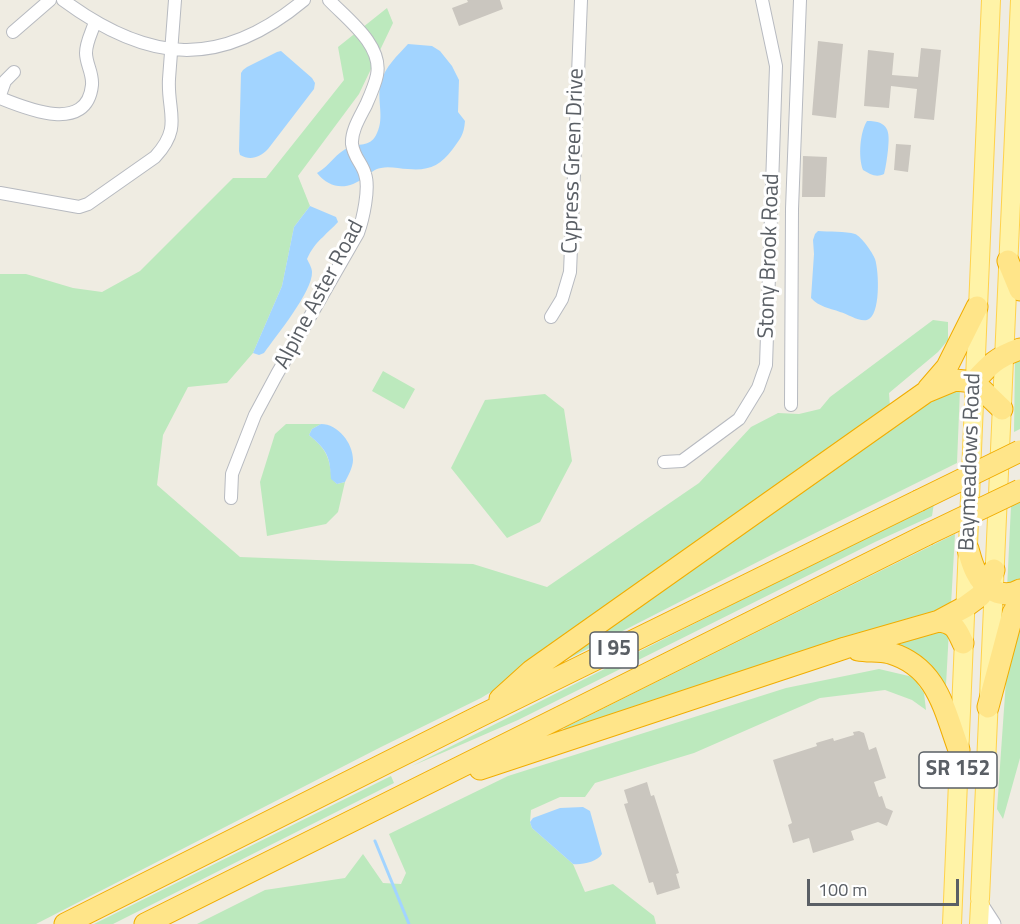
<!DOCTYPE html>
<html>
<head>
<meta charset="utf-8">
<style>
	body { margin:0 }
	#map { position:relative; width:1020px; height:924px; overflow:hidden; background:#efece2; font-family:"Titillium Web",sans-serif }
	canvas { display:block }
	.scale { position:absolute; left:807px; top:879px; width:152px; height:27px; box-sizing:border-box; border:3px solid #5a5f65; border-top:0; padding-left:8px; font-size:18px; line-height:21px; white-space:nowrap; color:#5a5f65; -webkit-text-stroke:4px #fff; paint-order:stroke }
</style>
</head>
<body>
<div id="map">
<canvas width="1020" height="924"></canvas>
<div class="scale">100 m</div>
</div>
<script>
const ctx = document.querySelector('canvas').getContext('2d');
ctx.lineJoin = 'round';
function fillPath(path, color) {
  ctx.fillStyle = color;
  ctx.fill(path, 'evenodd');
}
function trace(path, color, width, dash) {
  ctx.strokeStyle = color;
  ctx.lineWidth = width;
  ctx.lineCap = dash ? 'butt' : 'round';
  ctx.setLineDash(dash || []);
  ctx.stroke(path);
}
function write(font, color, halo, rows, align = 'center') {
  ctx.font = font + ' "Titillium Web",sans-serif';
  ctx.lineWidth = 6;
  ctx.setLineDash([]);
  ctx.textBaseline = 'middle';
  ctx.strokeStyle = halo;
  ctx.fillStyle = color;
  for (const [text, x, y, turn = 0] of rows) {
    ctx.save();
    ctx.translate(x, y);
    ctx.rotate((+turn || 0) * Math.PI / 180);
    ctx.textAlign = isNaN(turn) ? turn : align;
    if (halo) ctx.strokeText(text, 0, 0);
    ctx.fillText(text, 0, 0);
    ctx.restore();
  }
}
fillPath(new Path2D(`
	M387,8L393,23L359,94L298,176L310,206L294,227L282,286L253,353L227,383L188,387L163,435L157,485L240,557L342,561L473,564L547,587L699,483L751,427L778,413L799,414L820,409L830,397L933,320L948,322V340L938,352L889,393L890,407L524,672L481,698L381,747L36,924H0V274H26L73,288L102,292L140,271L233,178H266L344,80L338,47Z
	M1020,357V429L1014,432L1015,358Z
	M383,371L415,389L404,409L372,391Z
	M960,389L957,463L781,550L523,682L920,403Z
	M545,394L564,409L572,461L540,522L507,538L451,468L485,400Z
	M286,424H321L312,429L309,435C327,450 329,456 332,479L337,484L345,482L338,512L326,524L267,536L260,482L275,434Z
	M1020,502V586L1007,589L1011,506Z
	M934,503L932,516L875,542L518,720L412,766Z
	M955,534L951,605L947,608L567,732L564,728Z
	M1020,612V758L1003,819L997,809L1007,666Z
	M942,629L949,630L946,685L942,687L891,647Z
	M879,669L913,677L924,693L926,710L912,700L885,690L820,698L694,753L595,783L585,797H560L531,810L530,822L532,828L573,864L585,892L613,884L654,916L656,924H197L265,890L345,878L363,854L383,883L401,884L406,873L389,834L508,776L786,688Z
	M391,776L394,783L113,924H94Z`), '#bce9bd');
fillPath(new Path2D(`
	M408,44L432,46L440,51L452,66L459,80L458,112L465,121C464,135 460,139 452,150C440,166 428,171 408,169C399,169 390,166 381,168C374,169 371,173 365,177C348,190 331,190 317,173C330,166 336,152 350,147C361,143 371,147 377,133C385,117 376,98 381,82C385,67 397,56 408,44Z
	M281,51L312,78L315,83L314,89L268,149C260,157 251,161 240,155L239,151L241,73L243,70L247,67L277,52Z
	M867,121C889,121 890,131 888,150C887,158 886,166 884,174C876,178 870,174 863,170C858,157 860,132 867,121Z
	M310,206L336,217L338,222C333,228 328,231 323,237C316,243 311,250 307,259C309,263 312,268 312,272C313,291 276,336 264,353L259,355L253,353L282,286L294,227Z
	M818,231C828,232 846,231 855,234C861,236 873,253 875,259C879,271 881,316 867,320C859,322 848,314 840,312C830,308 819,307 811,298L814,254L813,240L815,234Z
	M321,424C338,424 353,443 353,460C353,467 348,476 345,482L337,484L331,479C330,456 327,450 309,435L312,429Z
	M583,807L590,811L602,854C597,862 582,865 573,864L532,828L530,822L533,818L560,808Z`), '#a2d4ff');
trace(new Path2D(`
	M375,841L409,924`), '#a2d4ff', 3);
fillPath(new Path2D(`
	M467,0H500L503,9L459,26L452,8L468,2Z
	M818,41L843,44L836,118L812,115Z
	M921,48L941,50L934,120L914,118L917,89L891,86L889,108L864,106L868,50L894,53L892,75L918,77Z
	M896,144L911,145L908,172L894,170Z
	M803,156L827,157L825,197H802Z
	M859,731L864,733L869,750L876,747L886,778L874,782L879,797L882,796L886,808L893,811L887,826L878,822L851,831L854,840L813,853L809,838L793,843L788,825L792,823L773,760L817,746L816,743L833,738L834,741L854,735L853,732Z
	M647,782L651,796L654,795L679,873L676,874L680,888L657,895L653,882L649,883L624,804L628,803L624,790Z`), '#cac6bf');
const minor = new Path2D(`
	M63,0C148,63 220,70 304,0
	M13,32L50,0
	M0,95L5,81L14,72
	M0,98C27,109 87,134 92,85C93,73 86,64 86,53C86,42 92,32 95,22
	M0,193L79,207L88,204L155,157C183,127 167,112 169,79C171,53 173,26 175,0
	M551,317L562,299L570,272L581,0
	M791,405L792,209L800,0
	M664,462L682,461L739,419L758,388L766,365L776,66L762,0
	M231,498L232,474L255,415L277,374L358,233C363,219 370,188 365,174C362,163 354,158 352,144C351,131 360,117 366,105C370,96 375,85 377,75C383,45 347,19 329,0`);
const tertiary = new Path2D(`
	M980,904L993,924`);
const primary = new Path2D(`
	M980,899L1020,0
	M952,924L991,0
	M979,924L980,904`);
const motorway = new Path2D(`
	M1008,261L1020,290
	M974,382C989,365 997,357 1020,349
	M928,389L947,367L977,307
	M968,549C970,556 972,565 976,572C984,589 1003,600 1020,590
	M939,621C955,623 957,630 963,643
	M858,650C868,652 879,650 890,653C937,667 944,709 959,750
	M500,699L531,671L926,392L955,380L974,382L1002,409
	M988,707L1013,613L1020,602
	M480,769L845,648L939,621L965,607L980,596L987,586L994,570
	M65,924L478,717L918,501
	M145,924L926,535`);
trace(minor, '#b7bac0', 14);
trace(tertiary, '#b7bac0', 17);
trace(primary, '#ffd24b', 20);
trace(motorway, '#f1ad00', 23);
trace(minor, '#fff', 12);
trace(tertiary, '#fff', 15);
trace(primary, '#fff3a7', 18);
trace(motorway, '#ffe589', 21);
const motorwayBridge = new Path2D(`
	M918,501L1020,451
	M926,535L1020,490`);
trace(motorwayBridge, '#f1ad00', 23, []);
trace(motorwayBridge, '#ffe589', 21);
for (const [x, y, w] of [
	[614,650,48],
	[958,770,78]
]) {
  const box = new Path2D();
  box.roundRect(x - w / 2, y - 18, w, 36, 4.5);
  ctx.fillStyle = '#fff';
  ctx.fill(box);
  trace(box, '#5a5f65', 1.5);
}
write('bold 21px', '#5a5f65', null, [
	["I 95",614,650],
	["SR 152",958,770]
]);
write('22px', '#5a5f65', '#fff', [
	["Cypress Green Drive",574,161,-88],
	["Stony Brook Road",770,256,-88],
	["Alpine Aster Road",320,295,-62],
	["Baymeadows Road",971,462,-88]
]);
</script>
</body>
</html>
